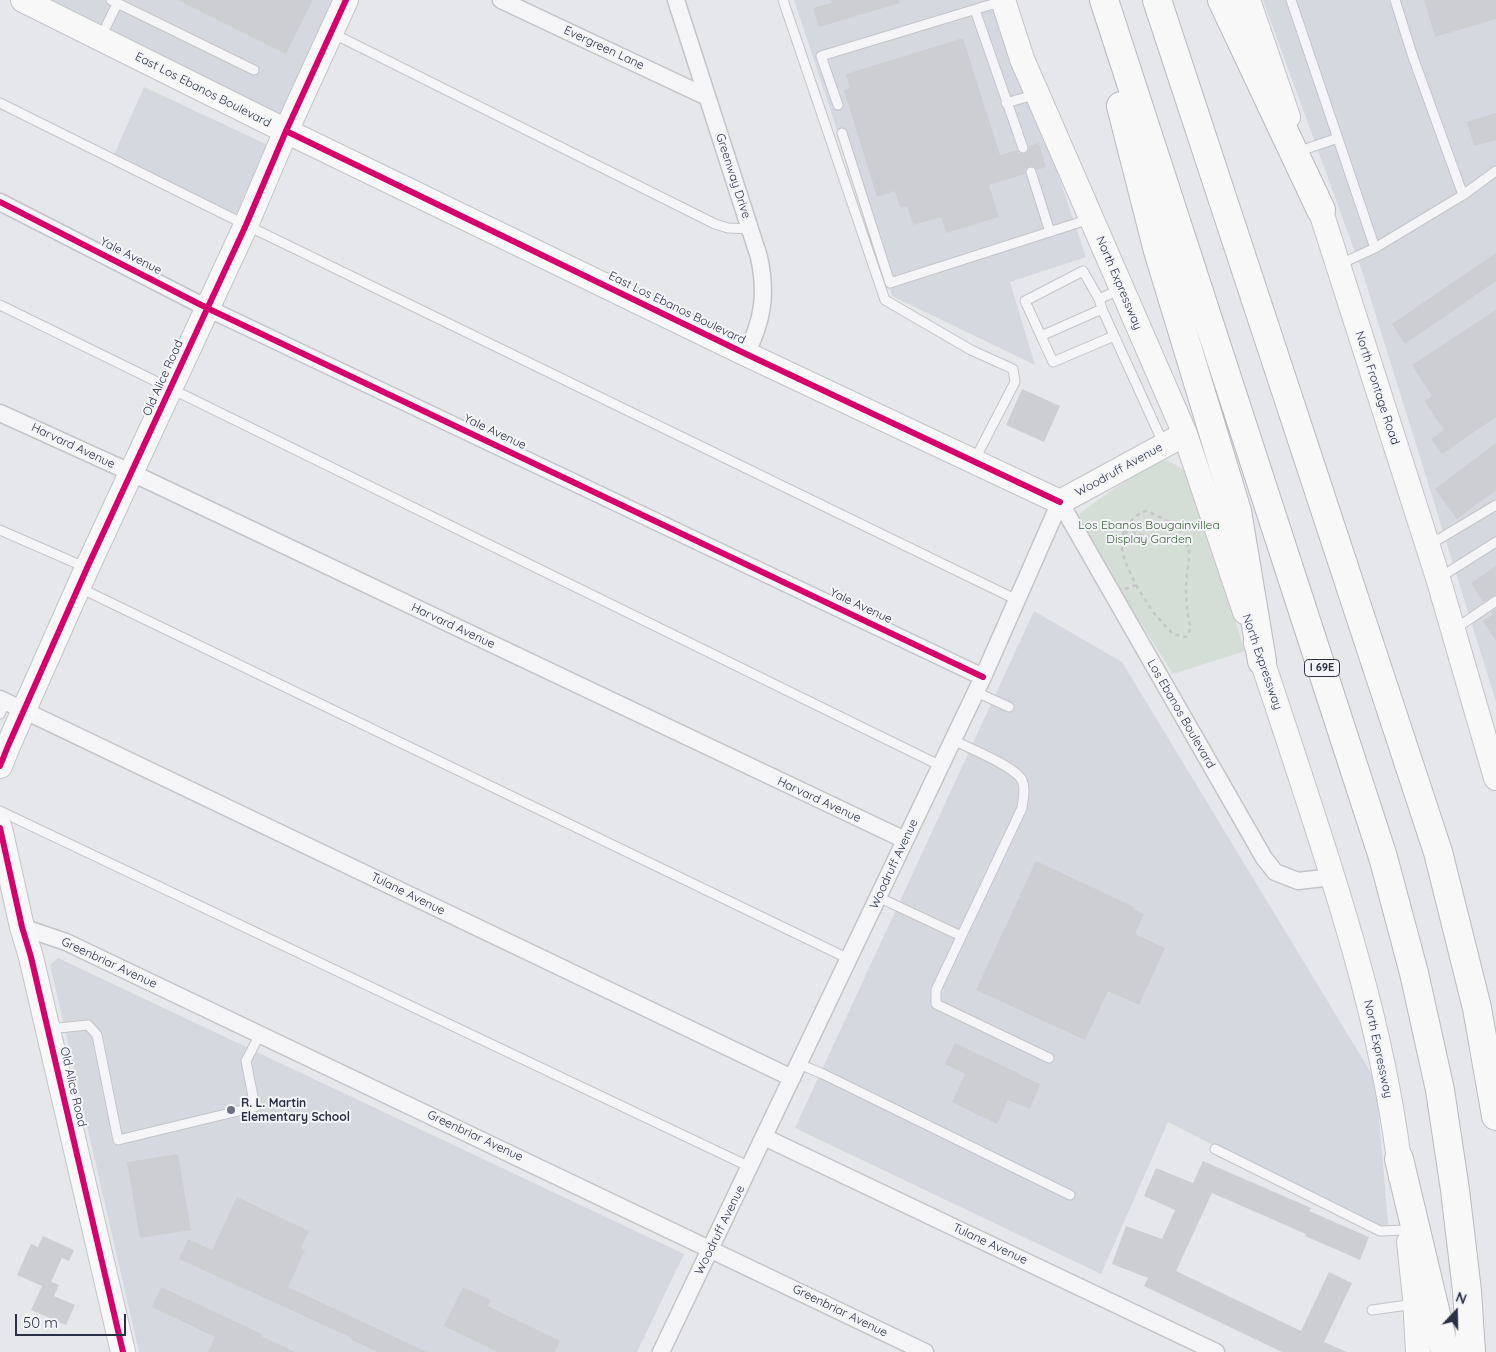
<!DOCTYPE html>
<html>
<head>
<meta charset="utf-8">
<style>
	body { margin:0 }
	#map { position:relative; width:1496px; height:1352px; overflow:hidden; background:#e6e7ea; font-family:Quicksand,sans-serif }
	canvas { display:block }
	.north { position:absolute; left:1431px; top:1287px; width:50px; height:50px; -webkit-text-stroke:4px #f4f5f9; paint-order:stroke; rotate:21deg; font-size:14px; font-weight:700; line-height:20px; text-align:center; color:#2b3045 }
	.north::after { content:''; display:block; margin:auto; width:18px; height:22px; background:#2b3045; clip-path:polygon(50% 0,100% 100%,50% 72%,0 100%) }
	.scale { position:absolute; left:15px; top:1314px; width:111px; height:22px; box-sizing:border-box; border:2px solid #2b3045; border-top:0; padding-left:6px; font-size:15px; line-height:18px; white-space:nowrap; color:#2b3045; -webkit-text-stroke:4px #f4f5f9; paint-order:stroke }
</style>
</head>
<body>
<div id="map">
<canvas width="1496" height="1352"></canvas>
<div class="north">N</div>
<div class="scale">50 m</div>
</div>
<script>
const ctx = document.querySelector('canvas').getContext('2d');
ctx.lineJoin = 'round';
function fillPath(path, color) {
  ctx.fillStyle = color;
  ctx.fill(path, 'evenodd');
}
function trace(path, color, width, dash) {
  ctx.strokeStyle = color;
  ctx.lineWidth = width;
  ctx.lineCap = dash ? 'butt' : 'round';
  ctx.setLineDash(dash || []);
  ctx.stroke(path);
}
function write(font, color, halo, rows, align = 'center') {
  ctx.font = font + ' Quicksand,sans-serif';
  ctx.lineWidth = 4;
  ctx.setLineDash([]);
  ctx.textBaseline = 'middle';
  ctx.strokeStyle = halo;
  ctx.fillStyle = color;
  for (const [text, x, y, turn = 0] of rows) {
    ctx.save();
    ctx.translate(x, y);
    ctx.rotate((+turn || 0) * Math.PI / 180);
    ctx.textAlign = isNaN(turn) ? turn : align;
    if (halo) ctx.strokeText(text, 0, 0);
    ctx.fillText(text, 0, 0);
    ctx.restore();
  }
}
fillPath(new Path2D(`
	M52,0H333L281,115Z
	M794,0H999L1086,257L1010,282L1035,365L892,296Z
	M1263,0H1496V702L1363,274Z
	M144,87L270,146L233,221L113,157Z
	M1034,611L1122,662L1376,1081L1389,1235L1168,1122L1101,1274L795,1128Z
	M58,958L684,1254L637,1352H139L50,965Z`), '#d6d8df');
fillPath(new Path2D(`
	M1158,459C1171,460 1178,466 1188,474L1245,651L1173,674L1089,541L1077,516L1091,505Z`), '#d5ded6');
fillPath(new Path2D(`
	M178,0H313L286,54Z
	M831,0H899L900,3L819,27L813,8L832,3Z
	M1424,0H1496V19L1435,37Z
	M963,38L1000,155L1017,150L1019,153L1025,154L1028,152L1029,146L1039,143L1046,167L1037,170L1035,167L1030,166L1026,168L1025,174L989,185L999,217L946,233L941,217L913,225L907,206L900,208L895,191L877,197L844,90L850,88L846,74Z
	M1496,113V140L1474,146L1467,122Z
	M1496,253V281L1405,344L1392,324Z
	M1496,310V417L1442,454L1431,439L1444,430L1424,401L1432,396L1412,365Z
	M1022,389L1060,406L1044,442L1006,425Z
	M1496,443V490L1457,519L1435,489Z
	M1496,566V595L1483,602L1471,583Z
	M1496,609V641L1483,621L1492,615L1491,612Z
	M1036,861L1134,907L1133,909L1144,914L1135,934L1165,948L1139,1005L1108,991L1085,1040L976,990Z
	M955,1043L1020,1074V1075L1040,1084L1030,1109L1008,1100L997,1124L952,1102L965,1074L945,1064Z
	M178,1154L191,1230L140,1238L127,1162Z
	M1203,1161L1311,1208L1309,1211L1369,1237L1360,1260L1305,1236L1306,1234L1212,1193L1176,1271L1301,1331L1329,1272L1352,1283L1324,1342L1347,1352H1282L1144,1286L1148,1278L1112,1264L1126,1226L1162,1239L1175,1210L1144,1196L1156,1168L1193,1183Z
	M237,1197L309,1231L301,1248L305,1250L288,1287L427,1352H378L350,1339V1337L179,1259L188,1239L212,1250Z
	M43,1236L74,1250L69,1261L62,1258L51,1282L59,1285L54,1296L75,1305L66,1325L31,1310L42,1286L17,1275L31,1244L38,1247Z
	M161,1287L262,1334L261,1336L295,1352H208L215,1337L152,1307Z
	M463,1287L491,1300L488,1306L560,1341L555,1352H498L444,1326Z`), '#cdced2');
const lane = new Path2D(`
	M111,0L254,70
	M783,0L885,300L971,350L1013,369L1015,382L974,461
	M1291,0L1375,248L1463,195L1413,57L1395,0
	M975,10L1023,148
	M332,33L715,224L728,228L750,229
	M101,37L117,4
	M0,103L246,225L1017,600
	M1006,103L1037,94
	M838,105L821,56L1003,1
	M842,133L890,283L1090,219
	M1300,151L1338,138
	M1031,172L1050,232
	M1463,195L1496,171
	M1338,265L1375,248
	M1099,299L1102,309L1041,336L1025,301L1083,271L1099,299L1121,289
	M0,305L941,766
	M1102,309L1164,445
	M1041,336L1053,362L1114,336
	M0,530L87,568
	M1429,545L1496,505
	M1439,578L1496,542
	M80,588L849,959
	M1455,629L1496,601
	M976,692L1009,707
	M0,714L6,702
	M953,740C969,748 1014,766 1022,780C1026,789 1023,799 1022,808L936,990V1004L1049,1058
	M0,811L750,1167
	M878,897L961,936
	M48,1029L88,1025L97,1035L118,1140L255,1107L246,1061L260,1034
	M799,1064L823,1074L1070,1195
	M1215,1149L1380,1231L1407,1230
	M1372,1310L1415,1304`);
const street = new Path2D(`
	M501,0L707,97
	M676,0L759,257C767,294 763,320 746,354
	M0,202L207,308L983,677
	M0,413L132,473L905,840
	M1060,502L1264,858L1275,872L1298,881L1333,877
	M0,699L792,1078
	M22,927L66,942L925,1352
	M764,1137L1216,1352
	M661,1352L983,677L1060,502`);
const secondary = new Path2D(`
	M23,0L286,131L746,354L1060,502L1185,434
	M1003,0L1022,59L1185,434L1245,612
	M1248,0L1288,117
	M1315,193L1438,578L1496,778
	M1256,643C1275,698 1293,754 1311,809C1350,929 1387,1051 1401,1177
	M0,766L8,746L87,568L246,225L286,131L346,0
	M0,828L22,927L31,957L123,1352
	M1409,1242L1415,1298L1418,1352`);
const highway = new Path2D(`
	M1104,0L1383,857L1414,973L1440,1090L1455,1190L1467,1291L1471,1352
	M1157,0L1438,852L1477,1008L1496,1116
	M1222,0L1321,210
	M1121,106L1158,251L1237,511L1262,661
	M1399,1159L1445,1352`);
trace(lane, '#c3c4c8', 11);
trace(street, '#c3c4c8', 19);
trace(secondary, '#c3c4c8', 26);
trace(highway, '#b8babf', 30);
trace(new Path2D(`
	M1124,531L1188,546
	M1125,589L1136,585C1127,565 1114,546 1128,525C1133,518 1137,514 1146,511C1157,515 1175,524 1182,533C1195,546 1186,569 1186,586C1186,600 1187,614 1191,628L1186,637L1173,634L1153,612L1136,585`), '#c5c5ca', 2.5, [4, 4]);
trace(lane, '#f5f5f7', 9);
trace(street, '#f5f5f7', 16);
trace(secondary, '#f8f8f8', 24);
trace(highway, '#f8f8f8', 28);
trace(new Path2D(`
	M286,131L746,354L1060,502
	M0,202L207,308L983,677
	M0,766L8,746L87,568L246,225L286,131L346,0
	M0,828L22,927L31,957L123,1352`), '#d6006c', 6);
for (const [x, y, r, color] of [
	[231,1110,5,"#6c707f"]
]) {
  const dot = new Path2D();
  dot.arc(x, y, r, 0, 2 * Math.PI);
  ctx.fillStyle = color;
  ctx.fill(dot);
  trace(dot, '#f4f5f9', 2);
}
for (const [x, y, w] of [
	[1322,668,35]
]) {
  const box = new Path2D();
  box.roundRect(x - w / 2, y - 8.5, w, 17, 4);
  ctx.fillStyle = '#f4f5f9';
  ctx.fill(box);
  trace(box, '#2b3045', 1);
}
write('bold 11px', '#2b3045', null, [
	["I 69E",1322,668]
]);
write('12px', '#2b3045', '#f4f5f9', [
	["Evergreen Lane",604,48,25],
	["East Los Ebanos Boulevard",203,90,27],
	["Greenway Drive",733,176,72],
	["Yale Avenue",131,256,27],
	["North Expressway",1119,283,67],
	["East Los Ebanos Boulevard",677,308,26],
	["Old Alice Road",163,378,-66],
	["North Frontage Road",1377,388,72],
	["Yale Avenue",495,432,25],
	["Harvard Avenue",73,446,25],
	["Woodruff Avenue",1119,470,-29],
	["Yale Avenue",861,606,25],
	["Harvard Avenue",453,626,25],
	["North Expressway",1262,662,71],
	["Los Ebanos Boulevard",1181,714,60],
	["Harvard Avenue",819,800,25],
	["Woodruff Avenue",894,864,-65],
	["Tulane Avenue",408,894,26],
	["Greenbriar Avenue",109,963,25],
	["North Expressway",1378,1049,78],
	["Old Alice Road",73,1087,77],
	["Greenbriar Avenue",475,1136,25],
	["Woodruff Avenue",720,1230,-64],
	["Tulane Avenue",990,1244,25],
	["Greenbriar Avenue",840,1311,26]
]);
write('12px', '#396138', '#f4f5f9', [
	["Los Ebanos Bougainvillea",1149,525],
	["Display Garden",1149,539]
]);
write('bold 12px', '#2b3045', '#f4f5f9', [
	["R. L. Martin",241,1103],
	["Elementary School",241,1117]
], 'left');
</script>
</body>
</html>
